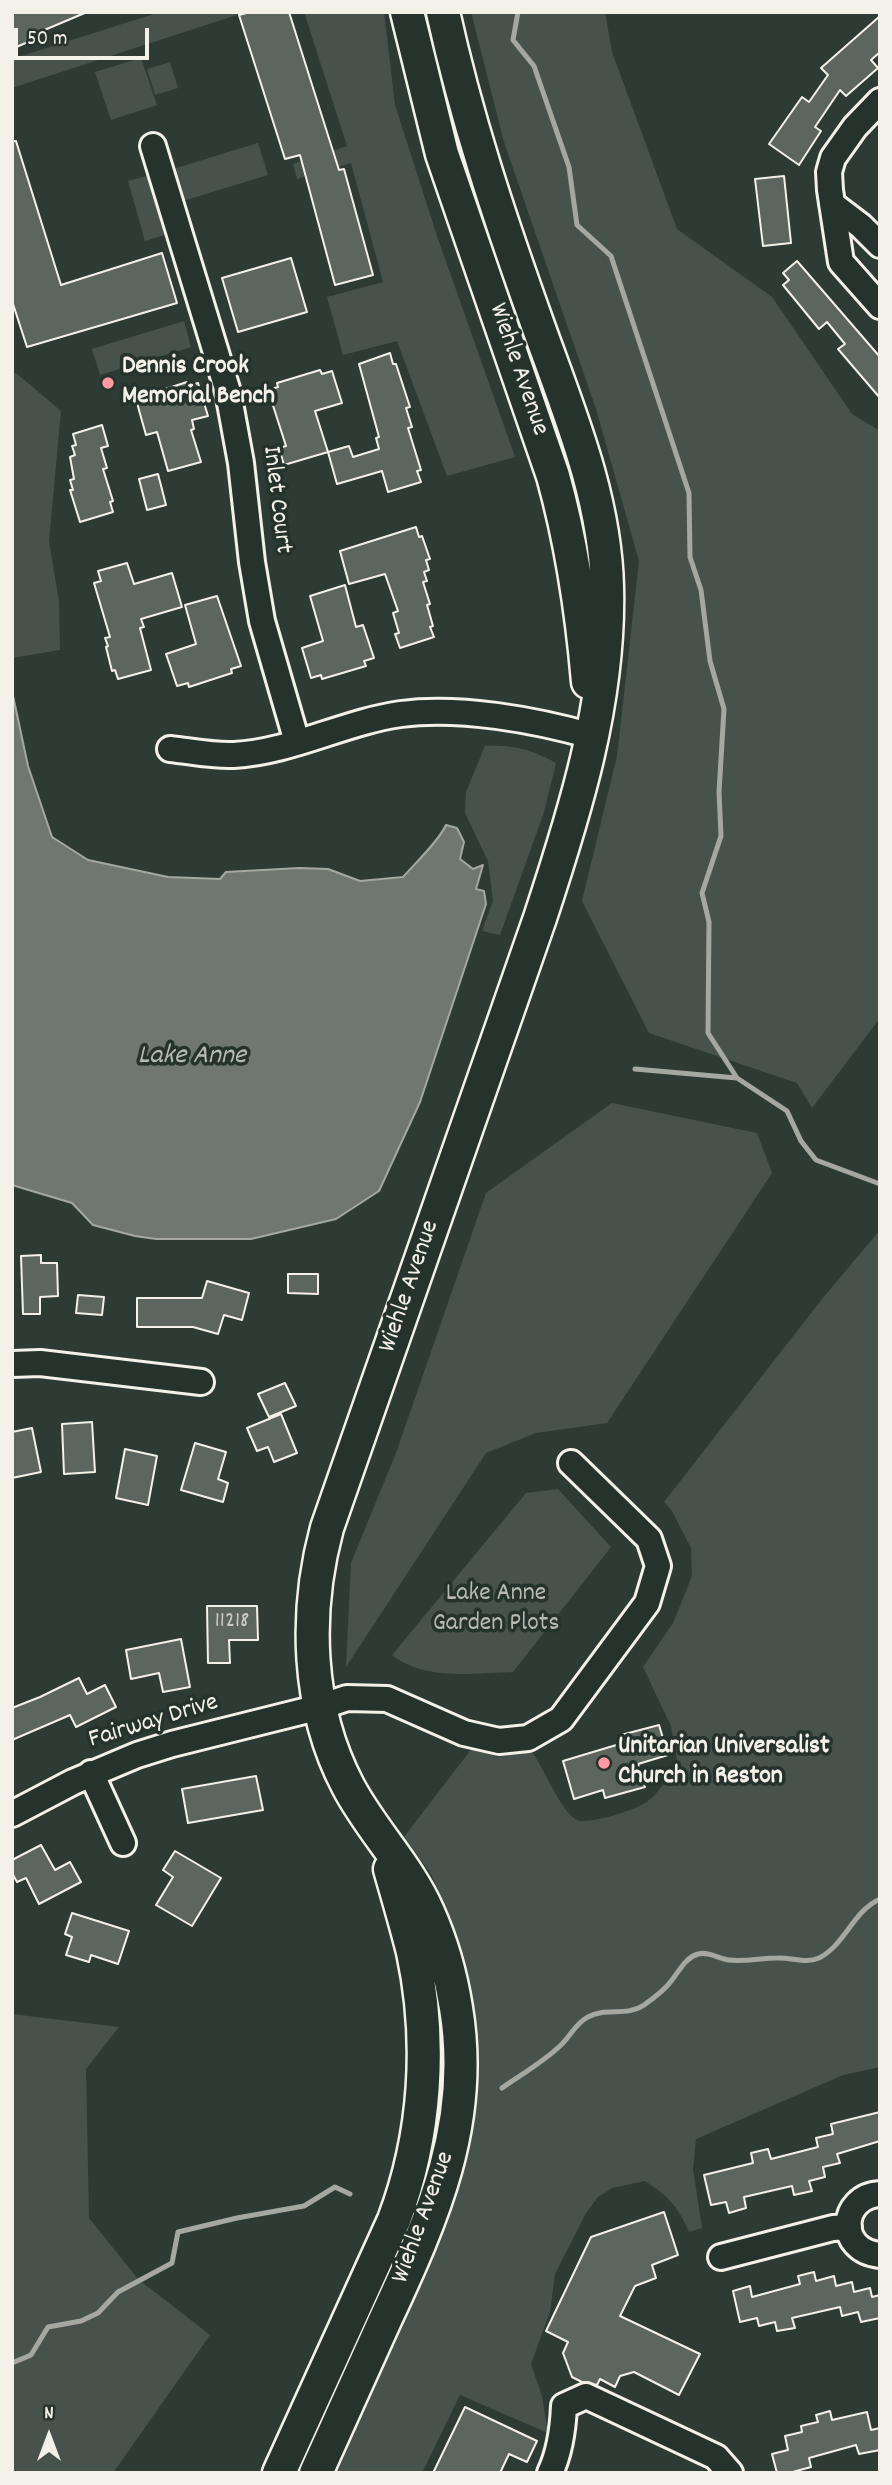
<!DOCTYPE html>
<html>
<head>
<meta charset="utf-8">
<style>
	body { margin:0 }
	#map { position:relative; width:892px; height:2485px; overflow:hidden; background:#2e3b34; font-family:Dekko,sans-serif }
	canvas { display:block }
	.frame { position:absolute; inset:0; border:14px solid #f4f1e8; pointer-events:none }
	.north { position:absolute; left:14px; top:2401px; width:70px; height:70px; -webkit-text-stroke:5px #26332d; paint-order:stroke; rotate:0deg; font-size:19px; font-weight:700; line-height:28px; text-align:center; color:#f4f1e8 }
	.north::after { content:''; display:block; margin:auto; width:24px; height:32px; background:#f4f1e8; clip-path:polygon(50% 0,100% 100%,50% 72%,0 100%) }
	.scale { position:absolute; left:14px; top:28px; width:135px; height:32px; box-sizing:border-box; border:4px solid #f4f1e8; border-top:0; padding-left:9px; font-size:21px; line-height:24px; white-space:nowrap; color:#f4f1e8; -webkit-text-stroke:5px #26332d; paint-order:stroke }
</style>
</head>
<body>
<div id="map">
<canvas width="892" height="2485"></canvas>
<div class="frame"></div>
<div class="north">N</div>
<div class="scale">50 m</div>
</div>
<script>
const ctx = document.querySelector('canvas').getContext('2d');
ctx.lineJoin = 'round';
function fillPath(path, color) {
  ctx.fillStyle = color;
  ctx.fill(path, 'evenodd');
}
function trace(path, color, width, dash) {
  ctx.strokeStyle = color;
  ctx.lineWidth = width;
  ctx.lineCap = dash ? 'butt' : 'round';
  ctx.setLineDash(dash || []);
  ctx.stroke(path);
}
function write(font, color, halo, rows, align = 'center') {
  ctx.font = font + ' Dekko,sans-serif';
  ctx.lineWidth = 7;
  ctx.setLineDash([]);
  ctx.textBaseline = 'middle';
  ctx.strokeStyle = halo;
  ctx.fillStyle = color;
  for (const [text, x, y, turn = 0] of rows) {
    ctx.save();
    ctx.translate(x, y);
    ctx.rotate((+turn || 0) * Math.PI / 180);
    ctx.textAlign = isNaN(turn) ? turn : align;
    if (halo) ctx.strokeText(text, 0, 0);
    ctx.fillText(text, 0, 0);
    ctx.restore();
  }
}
fillPath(new Path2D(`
	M160,12H246L12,88V59Z
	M304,12H384L395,105L437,236L515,457L447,476L397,341L343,355L327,297L383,282L351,163L297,179L293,164L347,146Z
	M471,12H605L612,52L677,229L772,297L852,414L880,431V1018L812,1108L797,1083L649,1033L582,901L617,756L639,561L596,409L504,142Z
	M141,58L157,105L111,120L95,72Z
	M170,62L178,88L155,95L147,69Z
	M258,143L268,175L183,201L173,169Z
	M151,175L168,234L145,241L128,181Z
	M184,321L191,347L100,375L92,349Z
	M16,373L61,411L49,541L59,602L60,650L12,658V374Z
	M485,746C515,745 529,749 556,763L543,815L500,935L482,931L493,901L488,861L465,813L466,792Z
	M612,1103L757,1133L772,1173L607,1423L536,1433L486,1453L346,1667L351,1563L396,1453L486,1193Z
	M880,1230V2067L843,2075L696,2139L693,2169L702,2228L689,2232C678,2206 668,2196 645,2181L612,2188L598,2197L586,2213L555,2274L550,2312L531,2364L542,2396L548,2433L460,2395L422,2473H329L410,2298L470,2010L444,1905L431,1874L404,1837L473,1747L497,1757L532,1752C544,1768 561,1812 577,1820C588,1825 635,1810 645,1803C656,1797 669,1776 678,1766L671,1726L643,1667L673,1623L692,1576L691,1548L672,1511L664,1502L822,1299Z
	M558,1489L611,1547L513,1672C474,1673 425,1681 392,1655L526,1493Z
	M12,2014L119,2027L86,2069L89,2218L138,2279L210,2335L113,2473H12Z`), '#48524c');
const water = new Path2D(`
	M12,691L28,766L52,837L88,860L168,877L220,879L226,872L299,868L328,869L360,881L403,877C416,862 438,842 446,825L457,828L464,842L460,859L473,869L483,865L476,889L484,891L486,904L420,1102L379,1191L336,1219L251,1239H156L135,1236L93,1225L72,1203L12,1185Z`);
fillPath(water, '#6f7770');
trace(water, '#a4a8a0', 2);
trace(new Path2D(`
	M518,12L513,40L534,66L569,167L577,225L611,256L689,493L690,557L701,590L710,661L724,709L719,792L721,836L702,893L709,922L708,1033L737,1078
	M635,1069L737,1078L787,1111L801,1141L816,1160L880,1184
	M502,2088C522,2074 545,2061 562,2044C571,2035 576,2023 588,2017C605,2007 627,2017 644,2005C654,1998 665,1990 672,1980C680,1970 685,1958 698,1954C709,1951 719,1959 729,1960C745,1962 761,1958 777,1958C791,1957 806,1964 819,1958C845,1945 853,1911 880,1899
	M12,2363L31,2355L48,2327L81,2321L98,2313L118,2292L172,2263L178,2232L237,2218L304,2206L335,2187L350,2194`), '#a4a8a0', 5);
const building = new Path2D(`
	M12,12H87L28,37L30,41L12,49Z
	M250,12H289L339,170L344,169L373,275L335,285L300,155L285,159L239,15Z
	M880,16V52L871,60L878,68L846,96L840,90L815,127L821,131L799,165L769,144L802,97L809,102L828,75L821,68Z
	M12,141H16L61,285L162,253L177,303L27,347L12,301Z
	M784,176L791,243L763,246L755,179Z
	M291,258L307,312L238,332L222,278Z
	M797,261L880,357V398L838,349L845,344L827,322L819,329L783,285L789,280L783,273Z
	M390,353L393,364H396L410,407L406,408L412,427L408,428L421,470L417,471L421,482L388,492L382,471L337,484L328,452L349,446L353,457L379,449L376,438L379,437L359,364Z
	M320,370L322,374L332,371L342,403L315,411L328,452L284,465L279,448L286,446L268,390L278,387L277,383Z
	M187,382L188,386L198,383L208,416L192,420L194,429L191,430L201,462L168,471L157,432L146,435L137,403L145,401L144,396Z
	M102,425L108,446L101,448L107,468L103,469L113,501L110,502L113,512L80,522L70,490H73L70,480L74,479L70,457L75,455L72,446L76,445L73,434Z
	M158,474L166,505L147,510L139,479Z
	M416,527L419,537L422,536L430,559L426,560L429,570L424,572L427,581L423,582L430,604L427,605L433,626L430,627L434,637L400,648L395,634L399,633L393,613L398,611L385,574L349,584L340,551Z
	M127,563L134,584L172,573L182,607L141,619L144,627L140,628L151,670L118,679L115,670L112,671L106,647L108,646L105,638L110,637L94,583L101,581L98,571Z
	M345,585L356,627L363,625L374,658L364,661L366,666L322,679L321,675L311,678L302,648L323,641L310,596Z
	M217,596L241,666L231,669L232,673L189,687L188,683L177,686L166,654L196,644L185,605Z
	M41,1255V1263H57L58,1296L40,1297V1314H23L21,1256Z
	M288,1274H318V1294L288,1293Z
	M207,1281L249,1293L242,1320L224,1315L218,1334L193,1327H137V1298H202Z
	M78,1295L104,1297L102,1315L76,1313Z
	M285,1383L296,1406L269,1417L258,1394Z
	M281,1414L297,1453L274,1462L268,1447L257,1451L247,1428Z
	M92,1422L95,1472L64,1474L62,1424Z
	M32,1428L41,1472L12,1478V1432Z
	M195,1443L226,1452L218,1479L228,1483L223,1502L181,1490Z
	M125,1449L157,1456L148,1505L116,1498Z
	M207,1606H257L258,1640H229L230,1663H208Z
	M181,1639L190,1687L163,1692L159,1673L131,1679L126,1650Z
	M79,1678L87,1694L105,1685L116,1707L76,1727L70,1715L12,1740V1708L40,1697Z
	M659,1725L668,1755L638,1764L645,1787L605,1798L603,1790L574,1799L563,1761L623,1743L621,1735Z
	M256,1776L263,1810L188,1823L182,1789Z
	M41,1845L55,1870L70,1862L81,1882L39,1904L26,1878L17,1882L12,1873V1860Z
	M175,1851L221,1878L192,1926L156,1905L173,1877L163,1870Z
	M72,1913L129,1931L118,1964L91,1955L89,1962L66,1955L72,1937L65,1934Z
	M880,2112V2141L837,2154L840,2163L823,2167L825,2177L809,2181L812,2191L794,2195L792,2186L744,2197L746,2208L729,2213L726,2202L711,2205L704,2175L753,2163L751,2153L768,2149L771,2159L818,2147L816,2138L833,2134L831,2124Z
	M664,2212L678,2255L652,2265L656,2278L635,2286L620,2316L700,2354L679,2395L634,2372L620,2376L615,2387L600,2379L597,2385L582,2382L572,2377L563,2353L568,2342L546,2331L591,2237Z
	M814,2272L816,2281L834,2276L836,2286L852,2282L854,2292L870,2288L872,2297L880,2295V2318L861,2322L858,2312L842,2316L840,2307L792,2318L795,2328L777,2331L775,2322L759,2326L757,2318L740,2322L733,2291L750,2286L752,2297L800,2284L798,2276Z
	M465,2407L537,2441L527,2462L509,2454L500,2473H433Z
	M830,2411L832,2420L867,2412L871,2430L880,2428V2450L859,2454L856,2445L809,2458L811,2467L789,2473H777L772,2454L788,2450L785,2436L802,2432L801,2426L818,2422L816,2415Z`);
fillPath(building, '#5c655e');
trace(building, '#f4f1e8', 2);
const minor = new Path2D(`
	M880,101L855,127L833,158L829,172L830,190L841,262L880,306
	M153,146L228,392L241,463L252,562L262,621L297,742
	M832,204L861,226L880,245
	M170,749C190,751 212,756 234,755C291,752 344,722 401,714C459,706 535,720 592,736
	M12,1364L40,1363L201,1382
	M91,1773L123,1843
	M12,1814L73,1782L137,1755L172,1744L320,1707L347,1698L387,1699L464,1733L499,1741L528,1738L561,1719L647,1603L658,1566L649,1539L571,1463
	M880,2194C840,2196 836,2251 880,2255
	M721,2257L833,2228L849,2227
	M550,2473C560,2452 563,2429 564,2406L586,2396L716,2457L730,2473`);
const major = new Path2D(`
	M407,12L442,154L553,476C572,544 582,612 588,682
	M279,2473L394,2220C426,2135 432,2041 413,1952C406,1924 398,1897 390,1869
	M316,2473C339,2421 363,2370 386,2318C433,2217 475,2123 456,2008C451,1976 441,1941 428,1912C408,1866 371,1830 348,1786C307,1708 304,1613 327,1528L540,918C575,812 610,701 607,587C605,493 566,405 535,317C499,216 466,117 443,12`);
trace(minor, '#f4f1e8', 30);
trace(major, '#f4f1e8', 37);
trace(minor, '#26332d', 24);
trace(major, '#26332d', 32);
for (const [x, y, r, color] of [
	[108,383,7,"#ff9aa2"],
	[604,1763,7,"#ff9aa2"]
]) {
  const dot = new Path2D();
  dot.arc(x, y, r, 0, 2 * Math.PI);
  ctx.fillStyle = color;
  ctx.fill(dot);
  trace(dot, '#26332d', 2.5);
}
write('23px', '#cecec6', null, [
	["11218",232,1623]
]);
write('bold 26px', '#f4f1e8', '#26332d', [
	["Dennis Crook",122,368],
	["Memorial Bench",122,398],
	["Unitarian Universalist",618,1748],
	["Church in Reston",618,1778]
], 'left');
write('26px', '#f4f1e8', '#26332d', [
	["Wiehle Avenue",517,370,71],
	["Inlet Court",275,500,83],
	["Wiehle Avenue",411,1287,-71],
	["Fairway Drive",154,1723,-17],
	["Wiehle Avenue",425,2218,-70]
]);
write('26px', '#b8b9b1', '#26332d', [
	["Lake Anne",496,1595],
	["Garden Plots",496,1625]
]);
write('italic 28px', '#b8bab2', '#26332d', [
	["Lake Anne",192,1058]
]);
</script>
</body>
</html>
